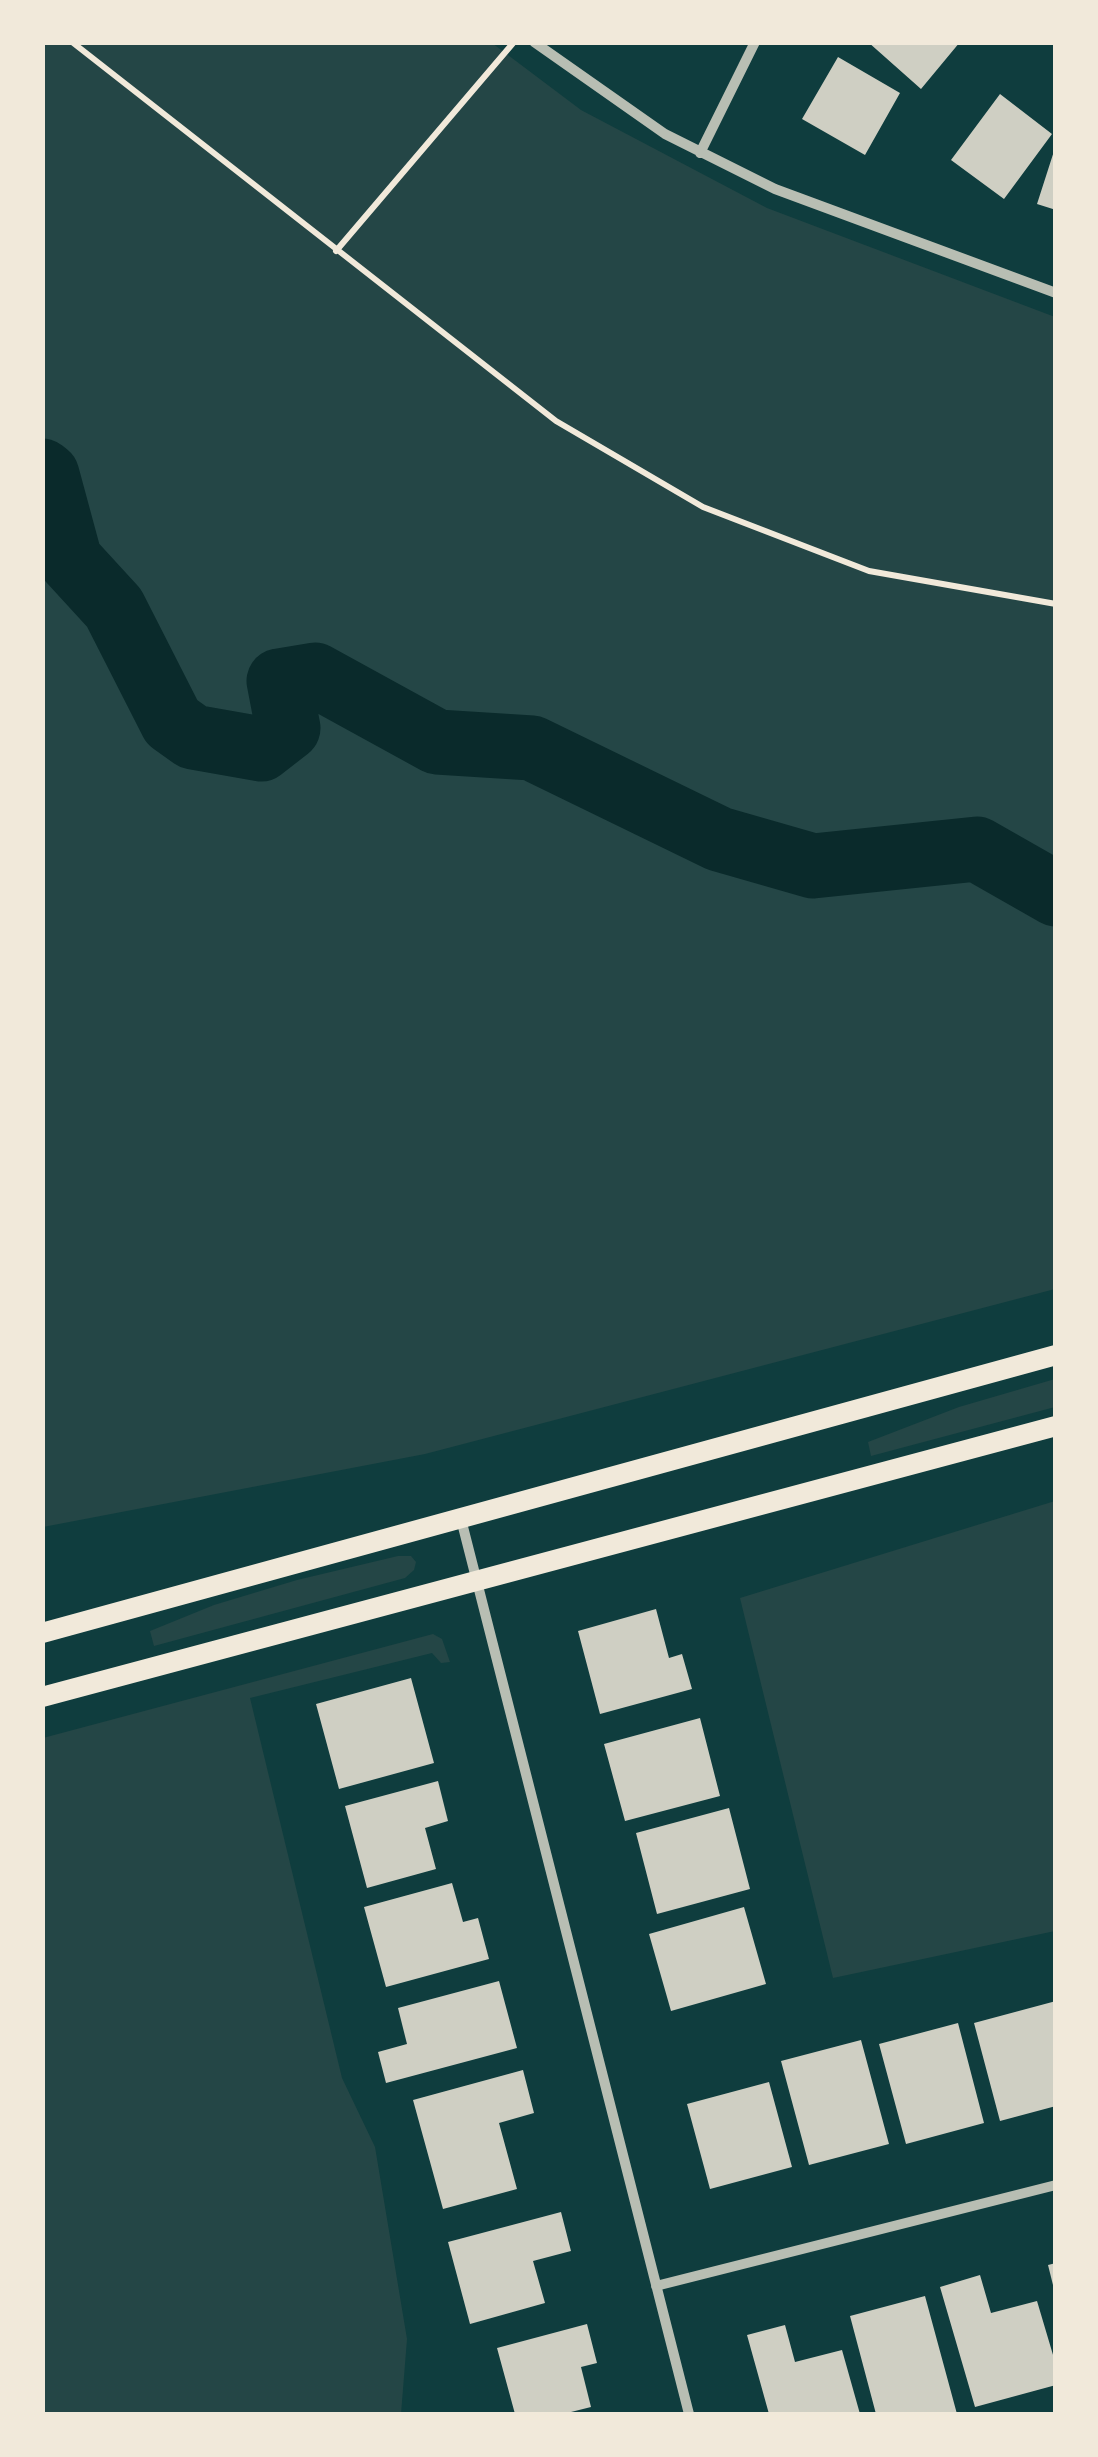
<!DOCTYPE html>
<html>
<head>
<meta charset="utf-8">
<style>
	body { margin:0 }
	#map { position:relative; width:1098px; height:2457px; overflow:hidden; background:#0f3d3e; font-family:"Sofia Sans Condensed",sans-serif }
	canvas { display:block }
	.frame { position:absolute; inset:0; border:45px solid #f1e9da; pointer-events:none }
</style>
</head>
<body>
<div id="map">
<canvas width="1098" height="2457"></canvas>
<div class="frame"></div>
</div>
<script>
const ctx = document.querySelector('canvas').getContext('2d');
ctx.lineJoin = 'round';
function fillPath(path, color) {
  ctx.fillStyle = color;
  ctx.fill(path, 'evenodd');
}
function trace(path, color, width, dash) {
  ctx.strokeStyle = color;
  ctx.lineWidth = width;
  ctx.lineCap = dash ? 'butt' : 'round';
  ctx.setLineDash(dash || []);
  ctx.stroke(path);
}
fillPath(new Path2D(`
	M43,43H492L581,110L767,208L1055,317V1289L425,1454L43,1527Z
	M1055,1379V1407L871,1456L868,1442L959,1407Z
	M1055,1501V1931L833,1978L740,1598Z
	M398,1556H411L416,1562L414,1570L405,1578L154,1646L150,1631L214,1605L297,1580Z
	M433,1634L442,1639L450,1662L441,1663L432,1653L250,1698L342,2078L375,2147L407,2339L401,2414H43V1738Z`), '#244646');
trace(new Path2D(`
	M42,471L47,475L70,560L114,608L172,722L193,737L261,749L288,728L279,681L315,675L437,742L532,748L719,839L813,866L977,849L1056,894`), '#0a2a2b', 65);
fillPath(new Path2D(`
	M868,42H960L921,89Z
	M838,57L900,93L865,155L802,119Z
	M1000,94L1052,134L1004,199L951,160Z
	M1055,148H1056V210L1037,204Z
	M656,1609L669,1658L682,1654L692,1689L600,1714L578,1631Z
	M411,1678L434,1763L339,1789L316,1704Z
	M700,1718L720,1796L625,1821L604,1744Z
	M438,1781L448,1821L425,1828L436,1869L367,1888L345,1806Z
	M729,1808L750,1889L657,1914L636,1833Z
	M452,1883L463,1922L478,1918L489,1959L386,1987L364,1907Z
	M744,1907L766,1984L671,2011L649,1934Z
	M499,1981L517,2048L386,2083L378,2052L407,2044L398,2008Z
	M1056,2001V2106L1000,2121L974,2023Z
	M958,2023L984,2123L906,2144L879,2044Z
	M861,2040L889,2144L809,2165L781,2061Z
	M523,2070L534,2113L499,2123L517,2189L443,2209L413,2100Z
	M769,2082L792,2167L710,2189L687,2104Z
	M561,2212L571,2251L533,2261L545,2303L470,2324L448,2242Z
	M1056,2263V2289H1054L1048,2265Z
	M980,2275L991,2313L1037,2301L1056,2365V2385L975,2407L940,2287Z
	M925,2296L957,2414H876L850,2316Z
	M587,2324L597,2363L581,2367L591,2407L563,2414H515L497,2348Z
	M785,2325L795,2362L842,2350L860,2414H769L747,2335Z`), '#cfcfc3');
trace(new Path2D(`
	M72,42L556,421L703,507L869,571L1056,604
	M336,251L514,42`), '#f1e9da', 6);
trace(new Path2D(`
	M534,42L665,134L775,189L1056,293
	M700,153L755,42
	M461,1519L689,2414
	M656,2286L1056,2185`), '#b8beb3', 10);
trace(new Path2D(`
	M42,1633L1056,1355
	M42,1697L1056,1426`), '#f1e9da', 20);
</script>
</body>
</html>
